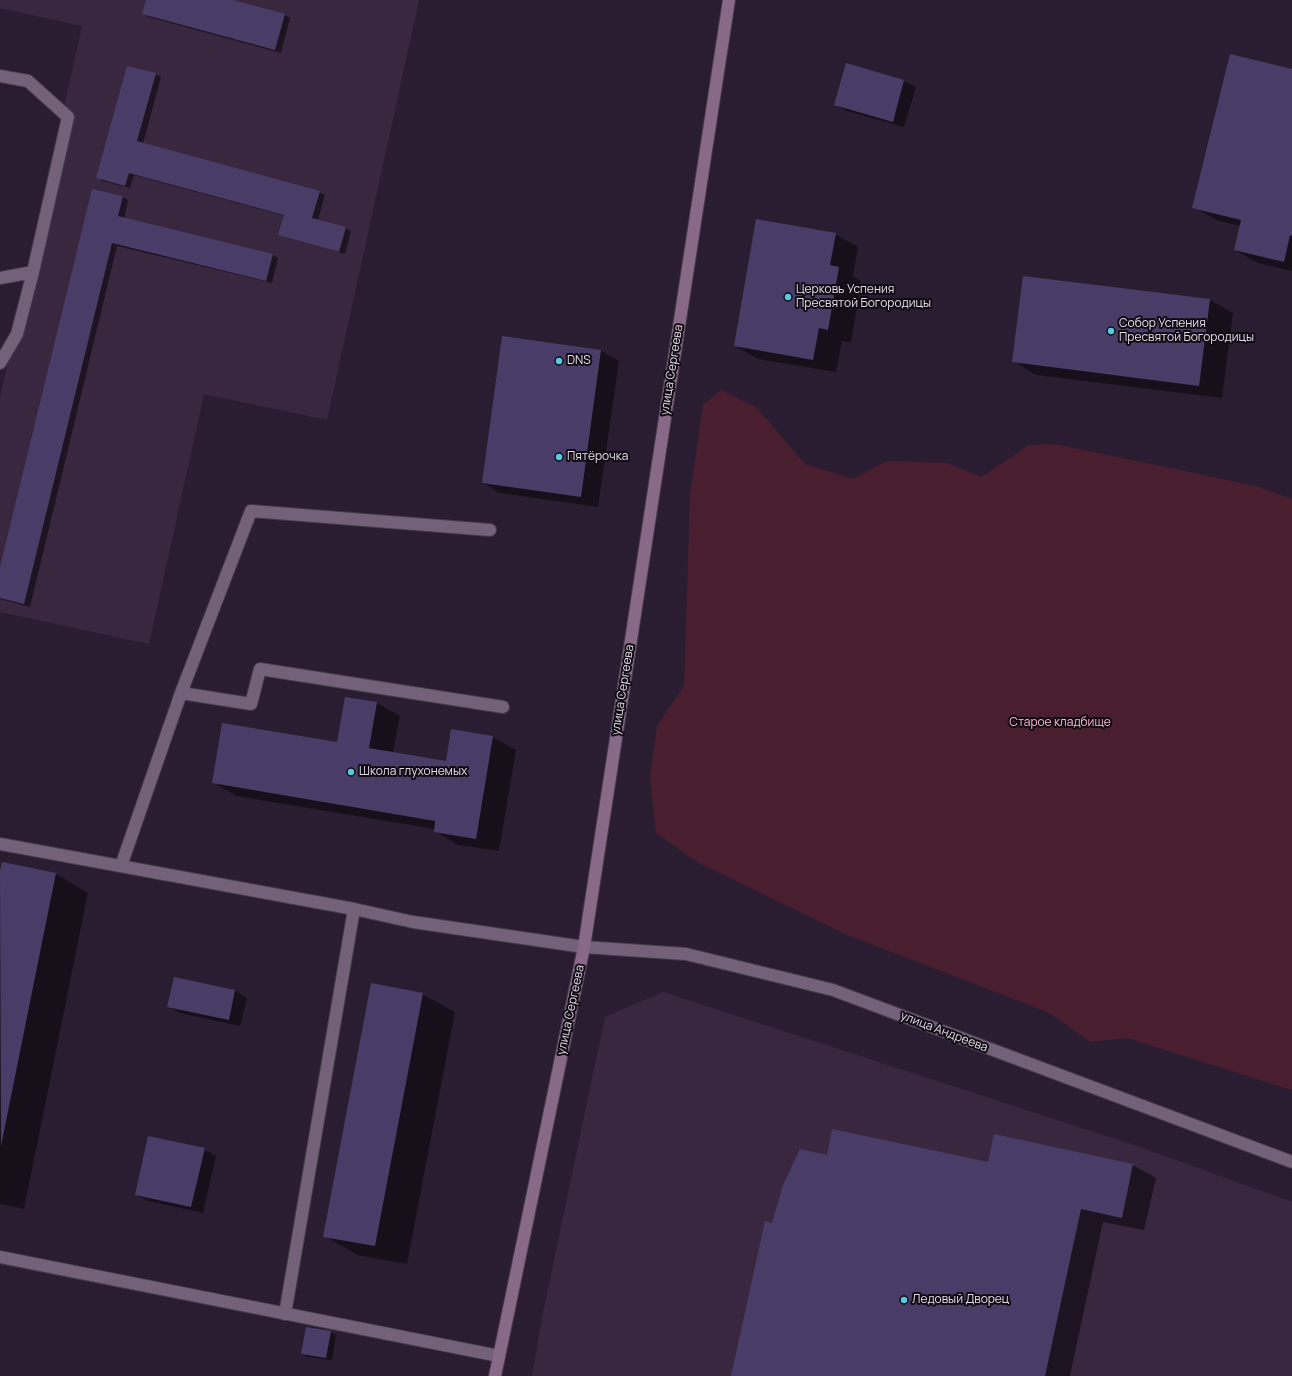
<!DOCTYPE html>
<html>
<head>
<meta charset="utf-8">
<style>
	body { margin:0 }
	canvas { display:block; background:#2b1d31 }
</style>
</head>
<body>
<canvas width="1292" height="1376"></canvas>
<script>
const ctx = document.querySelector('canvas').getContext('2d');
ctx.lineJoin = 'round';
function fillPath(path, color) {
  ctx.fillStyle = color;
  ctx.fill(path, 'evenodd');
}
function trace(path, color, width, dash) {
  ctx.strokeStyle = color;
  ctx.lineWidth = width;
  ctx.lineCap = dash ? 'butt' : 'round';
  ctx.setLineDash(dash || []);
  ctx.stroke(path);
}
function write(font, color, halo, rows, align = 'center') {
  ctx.font = font + ' Manrope,sans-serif';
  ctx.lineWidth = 4;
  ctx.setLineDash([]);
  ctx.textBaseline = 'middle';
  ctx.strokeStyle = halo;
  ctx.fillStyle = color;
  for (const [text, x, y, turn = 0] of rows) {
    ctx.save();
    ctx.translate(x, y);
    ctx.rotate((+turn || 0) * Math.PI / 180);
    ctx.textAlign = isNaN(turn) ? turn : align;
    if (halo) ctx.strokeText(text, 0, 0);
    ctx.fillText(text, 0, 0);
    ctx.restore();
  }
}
fillPath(new Path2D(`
	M0,0H419L327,420L204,394L149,644L0,612V398L82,26L0,8Z
	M663,992L1137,1146L1292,1202V1376H532L543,1313L605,1017Z`), '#39273f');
fillPath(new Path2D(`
	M721,390L756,407L805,464L853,479L887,461L947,463L982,477L1029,445L1055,444L1256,486L1292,499V1090L1127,1038L1090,1042L1050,1013L845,934L697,862L656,833L650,778L657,726L684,686L690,495L703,405Z`), '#491e2f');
fillPath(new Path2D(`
	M147,0H230L285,15L290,18L281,53L149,17L144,14Z
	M847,65L904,81L916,87L904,127L847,111L836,105Z
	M1292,70V271L1258,263L1235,250L1240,226L1216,220L1194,207Z
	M155,74L161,77L143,144L319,192L325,195L318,220L345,228L351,231L345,254L285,237L280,234L285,216L134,175L130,188L102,181L97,177Z
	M93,190L123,197L128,200L124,219L273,255L278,258L272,283L117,246L30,607L0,599V571Z
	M835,234L858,247L853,276L861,281L851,343L842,341L836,372L758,359L735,346Z
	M1024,277L1210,300L1233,313L1222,398L1036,375L1013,361Z
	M503,338L601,351L619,361L598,507L500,493L483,483Z
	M377,703L400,716L393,753L446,762L452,730L493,737L516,750L499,851L458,845L435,831V829L236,796L213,782L338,744Z
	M3,864L56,874L88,893L24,1209L0,1204V876Z
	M174,978L235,991L247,998L240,1026L180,1013L168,1006Z
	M422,994L455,1012L407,1264L357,1255L325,1236Z
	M204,1149L216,1156L203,1213L148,1201L136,1195Z
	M827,1156L989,1164L1133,1165L1156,1178L1144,1230L1103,1222L1070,1376H733L773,1224Z
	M331,1332L336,1335L332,1360L308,1357L302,1354Z`), '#0007');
fillPath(new Path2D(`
	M146,0H233L285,14L275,50L142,14Z
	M1230,54L1292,69V236L1290,235L1284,262L1234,250L1241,220L1192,208Z
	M846,63L904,80L893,122L834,105Z
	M127,66L156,73L137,141L320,191L312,218L346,227L339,252L278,235L284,215L129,173L125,186L96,178Z
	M92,189L123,196L118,216L273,254L266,281L112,243L24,604L0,598V567Z
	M756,219L836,233L830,265L839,267L828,330L819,328L813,360L734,346Z
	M1023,276L1210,299L1199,386L1012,362Z
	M502,336L601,350L581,497L482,483Z
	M345,697L377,702L369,748L446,761L451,729L493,736L476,839L434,832L435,821L212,783L222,723L337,742Z
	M2,862L56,873L1,1146L0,871Z
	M174,977L235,990L229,1020L167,1007Z
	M371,983L423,993L375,1246L323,1237Z
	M832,1129L988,1162L994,1134L1133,1164L1122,1218L1081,1209L1045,1376H731L765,1221L772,1223L783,1185L800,1149L827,1155Z
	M148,1136L205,1148L191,1207L135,1195Z
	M306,1327L331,1331L326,1358L301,1354Z`), '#493d68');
const lane = new Path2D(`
	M0,76L28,81L68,117L33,272L0,278
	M0,363L17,334L33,272
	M181,693L251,704L260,669L503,707
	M0,844L354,909L413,922L584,947
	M121,866L181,693L251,511L490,530
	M0,1257L499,1356
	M285,1314L354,909`);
const street = new Path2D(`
	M584,947L686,954L833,990L1292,1162`);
const secondary = new Path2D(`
	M495,1376L584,947L729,0`);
trace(lane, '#453a4a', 14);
trace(street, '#453a4a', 14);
trace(secondary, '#453a4a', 14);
trace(lane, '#726178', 12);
trace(street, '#726178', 12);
trace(secondary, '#886a88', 12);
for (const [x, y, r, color] of [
	[788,297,4,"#56c9e1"],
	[1111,331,4,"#56c9e1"],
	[559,361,4,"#56c9e1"],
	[559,457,4,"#56c9e1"],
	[351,772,4,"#56c9e1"],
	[904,1300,4,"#56c9e1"]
]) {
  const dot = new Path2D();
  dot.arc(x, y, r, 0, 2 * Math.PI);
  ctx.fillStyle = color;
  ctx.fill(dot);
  trace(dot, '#100a13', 1.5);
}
write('12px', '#e5dce9', '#100a13', [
	["Церковь Успения",796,290],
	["Пресвятой Богородицы",796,304],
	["Собор Успения",1119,324],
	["Пресвятой Богородицы",1119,338],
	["DNS",567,361],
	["Пятёрочка",567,457],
	["Школа глухонемых",359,772],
	["Ледовый Дворец",912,1300]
], 'left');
write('12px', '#e5dce9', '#100a13', [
	["улица Сергеева",672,370,-81],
	["улица Сергеева",623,690,-81],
	["улица Сергеева",571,1010,-78],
	["улица Андреева",944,1032,21]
]);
write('12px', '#fdbbd1', '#100a13', [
	["Старое кладбище",1060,723]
]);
</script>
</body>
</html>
